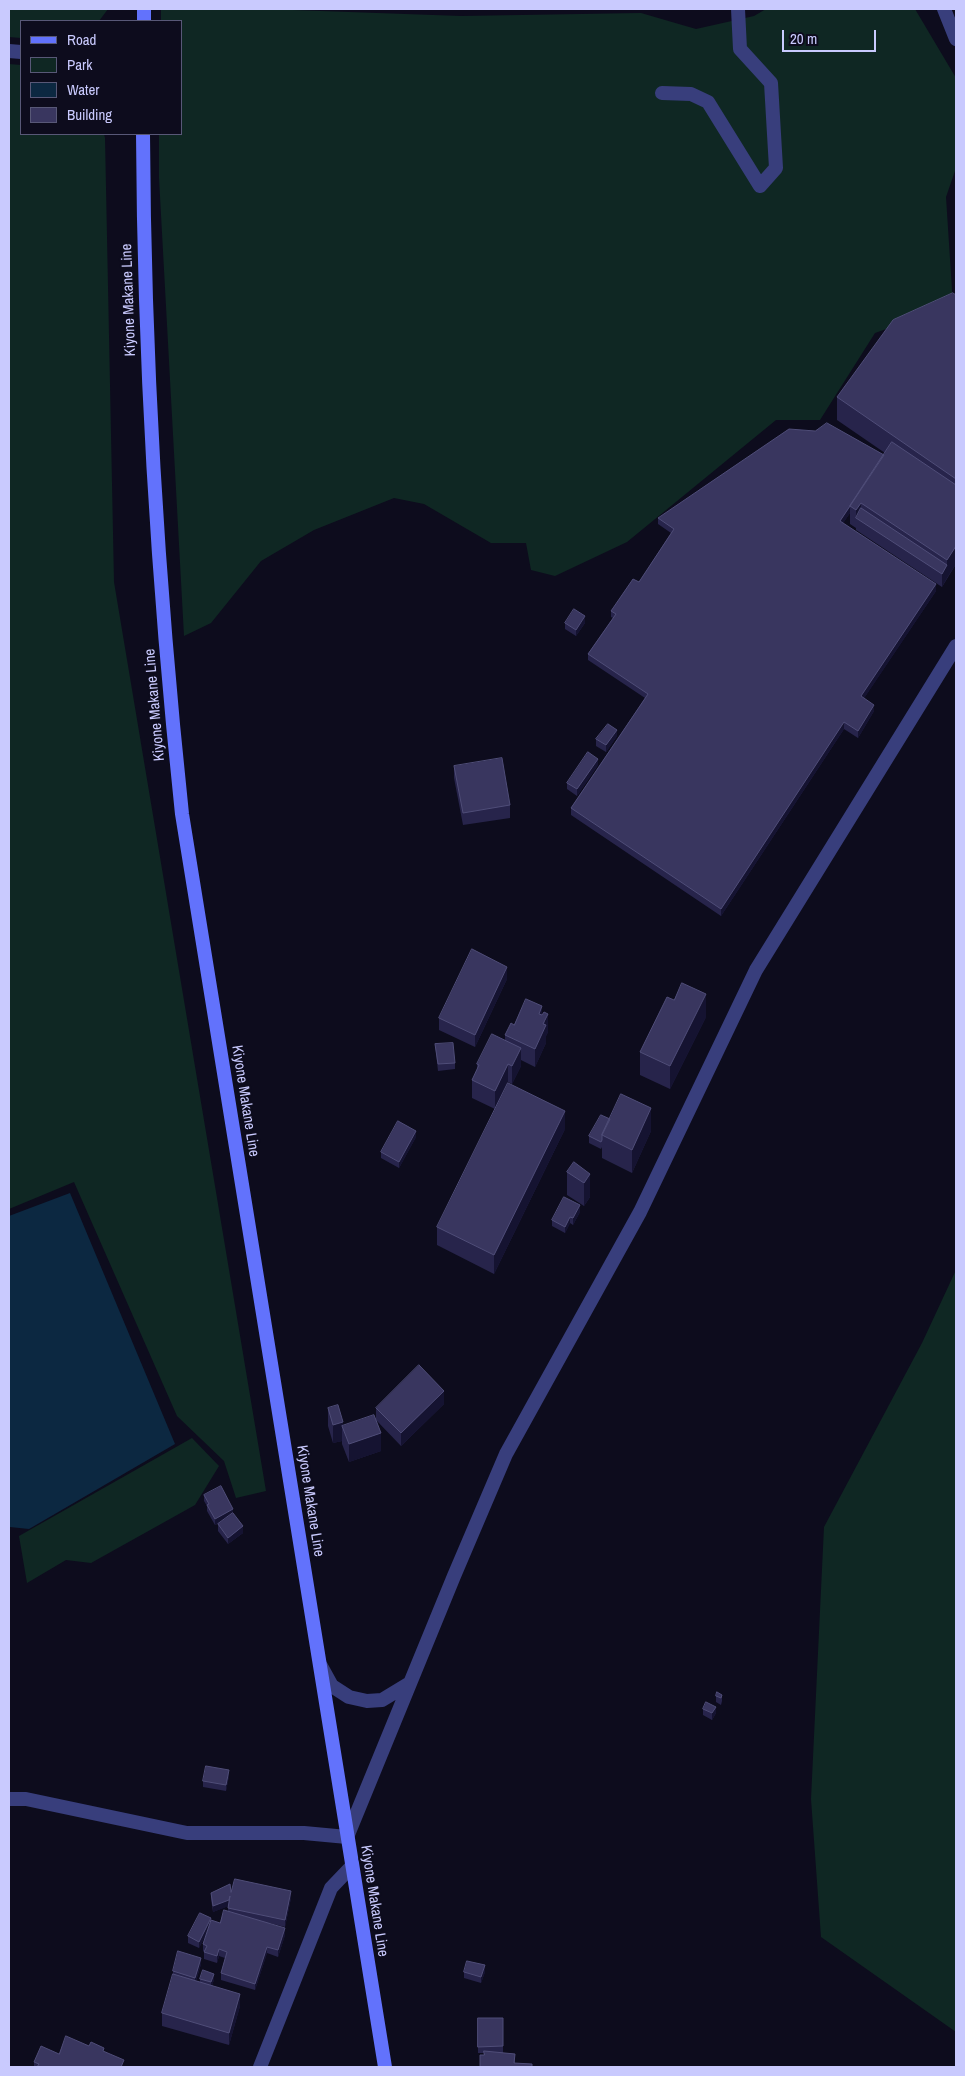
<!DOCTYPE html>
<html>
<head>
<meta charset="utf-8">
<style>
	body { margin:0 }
	#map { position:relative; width:965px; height:2076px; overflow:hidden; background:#0d0c1d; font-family:"Archivo Narrow",sans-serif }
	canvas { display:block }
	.frame { position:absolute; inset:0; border:10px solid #c9cafe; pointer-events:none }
	.legend { position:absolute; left:20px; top:20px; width:162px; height:115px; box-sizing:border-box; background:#0d0c1d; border:1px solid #585877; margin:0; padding:6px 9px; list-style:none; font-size:15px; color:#c9cafe }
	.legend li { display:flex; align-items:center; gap:10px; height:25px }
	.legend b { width:25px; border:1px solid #585877 }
	.scale { position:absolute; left:782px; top:30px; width:94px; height:22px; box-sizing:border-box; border:2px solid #c9cafe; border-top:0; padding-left:6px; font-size:15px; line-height:18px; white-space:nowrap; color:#c9cafe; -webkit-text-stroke:4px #0d0c1d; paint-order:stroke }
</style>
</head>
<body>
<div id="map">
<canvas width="965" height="2076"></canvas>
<div class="frame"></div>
<ul class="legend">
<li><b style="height:6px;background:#6272fc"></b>Road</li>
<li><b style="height:14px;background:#0f2723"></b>Park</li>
<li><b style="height:14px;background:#0c2841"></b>Water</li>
<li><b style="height:14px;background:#39365f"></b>Building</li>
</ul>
<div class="scale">20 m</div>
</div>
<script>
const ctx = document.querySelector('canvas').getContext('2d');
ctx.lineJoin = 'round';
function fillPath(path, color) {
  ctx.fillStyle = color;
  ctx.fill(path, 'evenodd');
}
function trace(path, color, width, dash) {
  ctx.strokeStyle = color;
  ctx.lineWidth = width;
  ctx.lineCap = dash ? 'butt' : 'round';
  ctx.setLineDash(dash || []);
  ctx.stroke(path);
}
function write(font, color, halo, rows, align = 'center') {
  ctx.font = font + ' "Archivo Narrow",sans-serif';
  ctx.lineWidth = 4;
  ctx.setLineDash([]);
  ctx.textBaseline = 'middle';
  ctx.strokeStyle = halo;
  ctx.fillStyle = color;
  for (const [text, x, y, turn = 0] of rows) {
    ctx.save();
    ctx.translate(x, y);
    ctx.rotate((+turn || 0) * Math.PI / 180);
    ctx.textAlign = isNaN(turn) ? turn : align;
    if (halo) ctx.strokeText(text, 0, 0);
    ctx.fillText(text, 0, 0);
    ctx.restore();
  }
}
fillPath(new Path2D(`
	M9,9H108L99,21H21V38L9,37Z
	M161,9H265L461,16L641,13L696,29L754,16L766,9H915L956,78V168L946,197L953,305L875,333L820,420H776L627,542L555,576L531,570L526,543H491L424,504L394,498L314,530L261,561L211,623L184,636L159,178V134H181V21H161Z
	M9,64L21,65V134H104L105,138L114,582L266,1491L236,1498L224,1461L177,1416L74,1182L9,1209Z
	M956,1270V2032L821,1937L811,1799L824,1527L922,1343Z
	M192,1438L219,1466L195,1505L91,1563L66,1560L27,1583L19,1536Z`), '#0f2723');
fillPath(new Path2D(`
	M70,1193L175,1444L29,1529L10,1527L9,1216Z`), '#0c2841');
trace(new Path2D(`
	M944,9L956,39
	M9,51L21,52
	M662,93L691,94L708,102L760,186L776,168L771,83L740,49L738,9
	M9,1799H26L187,1833H304L347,1837
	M260,2067L331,1888L352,1866`), '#383e7c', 14);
trace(new Path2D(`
	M321,1666L332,1686L349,1697L367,1701L382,1700L410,1683
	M347,1837L454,1576L506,1454L640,1212L756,970L956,646`), '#383e7c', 14);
trace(new Path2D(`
	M144,21V9
	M143,134C144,361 158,588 182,814L385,2067`), '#6272fc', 14);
fillPath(new Path2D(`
	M956,295V564L942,587L856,530V528L850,524V513L843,523L936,591L864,698L874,711L858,738L844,729L721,916L571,815V808L645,698L588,660V654L613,618L611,617V611L639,582L671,533L658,524V518L884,455L885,453L837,420V397Z
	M565,623H585L576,636L565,629Z
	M617,736L606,752L596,746V739Z
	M598,765L577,796L567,789V783Z
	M454,766L510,805V818L463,825L454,778Z
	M507,979L475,1047L439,1030V1018Z
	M542,1015L548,1032L546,1036V1043L535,1067L521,1060V1066L512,1084L508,1082L495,1109L472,1098V1080L477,1070V1064L505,1040V1035L514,1025Z
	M706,1017L670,1089L640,1075V1052Z
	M435,1044L455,1063V1069L438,1071Z
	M610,1119L651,1131L632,1173L602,1158V1147L601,1149L589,1143V1136Z
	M565,1129L494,1274L437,1245V1227Z
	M416,1137L399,1168L381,1158V1152Z
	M574,1162L590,1197L584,1206L567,1195V1172Z
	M580,1212L573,1225L570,1223L565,1233L552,1226V1220Z
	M444,1404L401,1446L376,1420L381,1451L349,1462L342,1444V1441L333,1443L328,1426V1408L343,1426L376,1420V1408Z
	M204,1495L233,1514L243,1533L228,1544L218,1531V1524L222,1522L215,1525L207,1511V1506L204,1501Z
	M722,1695V1701L721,1705L716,1702V1696Z
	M703,1709L716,1713L712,1720L703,1715Z
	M229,1776L226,1791L203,1787V1781Z
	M231,1892L291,1898L285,1927L269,1923L285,1935L278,1957L267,1953L255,1990L221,1980V1973L225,1958L219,1956L217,1963L204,1959V1951H203V1944L208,1930L199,1948L188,1943V1936L211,1920L220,1923L228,1911V1906L213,1912L211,1899V1893Z
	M201,1964L196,1981L200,1982V1979L214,1980L212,1985L240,2006L229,2045L162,2026V2013L173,1976V1971Z
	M464,1972H485L481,1983L464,1978Z
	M478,2018H503V2053L515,2054V2063L532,2064V2067H480V2055H484V2053H478Z
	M104,2052L124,2067H34V2062L59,2054Z`), '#27244b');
fillPath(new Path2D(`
	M861,503V521L856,518V510Z
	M850,507V513L840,528V521Z
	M956,546V564L947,578V560Z
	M947,565V578L942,587V574Z
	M936,584V591L861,703V696Z
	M585,616V623L576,636V630Z
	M874,705V711L858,738V731Z
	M844,722V729L721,916V909Z
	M617,730V736L606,752V745Z
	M598,759V765L577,796V789Z
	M507,967V979L475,1047V1035Z
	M706,994V1017L670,1089V1066Z
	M542,1006V1025L539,1014Z
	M548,1014V1032L546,1036V1043L535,1067V1049Z
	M521,1048V1066L512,1084V1066Z
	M508,1064V1082L495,1109V1091Z
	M651,1108V1131L632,1173V1150Z
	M565,1111V1129L494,1274V1255Z
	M416,1131V1137L399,1168V1162Z
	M590,1174V1197L584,1206V1183Z
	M580,1205V1212L573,1225V1218Z
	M570,1217V1223L565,1233V1227Z
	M444,1391V1404L401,1446V1433Z
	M343,1422V1430L342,1426V1441L333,1443V1425Z
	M381,1433V1451L349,1462V1444Z
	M233,1509V1515L215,1525V1519Z
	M243,1526V1533L228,1544V1538Z
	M716,1707V1713L712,1720V1713Z
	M229,1770V1776L226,1791V1785Z
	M291,1891V1898L285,1927V1920Z
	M230,1896L229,1906L213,1912V1906Z
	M211,1918V1924L199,1948V1942Z
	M285,1928V1935L278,1957V1950Z
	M267,1947V1953L255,1990V1984Z
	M219,1949V1956L217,1963V1956Z
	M201,1958V1964L195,1984V1978Z
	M485,1965V1972L481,1983V1977Z
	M214,1974V1980L211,1988V1982Z
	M240,1994V2006L229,2045V2033Z`), '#151331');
const building = new Path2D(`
	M953,293L956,295V479L837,397L893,320Z
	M827,423L884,455L840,521L936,584L861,696L874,705L858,731L844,722L721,909L571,808L648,694L588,654L616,614L611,611L633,579L639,582L674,529L658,518L789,429L815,431Z
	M892,442L956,485V546L947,560L861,503L856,510L850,506Z
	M861,508L947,565L942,574L856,518Z
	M574,609L585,616L576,630L565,623Z
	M608,724L617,730L606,745L596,739Z
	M588,752L598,759L577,789L567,783Z
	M502,758L510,805L463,813L454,766Z
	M472,949L507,967L475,1035L439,1018Z
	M682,983L706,994L670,1066L640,1052L667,997L674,1000Z
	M526,999L542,1006L539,1014L542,1015L544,1012L548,1014L543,1024L546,1025L535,1049L505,1035L511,1023L514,1025Z
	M492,1034L521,1048L512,1066L508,1064L495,1091L472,1080L479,1065L477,1064Z
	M453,1043L455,1063L438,1064L435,1044Z
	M508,1083L565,1111L494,1255L437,1227Z
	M621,1094L651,1108L632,1150L602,1135Z
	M601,1115L610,1119L602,1135V1140L601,1142L589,1136Z
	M398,1121L416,1131L399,1162L381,1152Z
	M574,1162L590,1174L584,1183L567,1172Z
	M564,1197L580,1205L573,1218L570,1217L565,1227L552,1220Z
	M419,1365L444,1391L401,1433L376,1408Z
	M338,1405L343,1422L333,1425L328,1408Z
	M374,1415L381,1433L349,1444L342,1426Z
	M221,1486L233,1509L215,1519L207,1505L209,1504L204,1495Z
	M233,1513L243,1526L228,1538L218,1524Z
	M717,1692L722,1695L721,1698L716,1696Z
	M706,1702L716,1707L712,1713L703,1709Z
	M206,1766L229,1770L226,1785L203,1781Z
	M235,1879L291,1891L285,1920L228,1908L230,1896L229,1900L213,1906L211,1893L230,1884L231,1892Z
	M224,1910L285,1928L278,1950L267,1947L255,1984L221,1973L227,1952L219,1949L217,1956L204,1952L207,1946L203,1944L211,1920L220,1923Z
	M200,1913L211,1918L199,1942L188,1936Z
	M178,1951L201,1958L195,1978L173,1971Z
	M467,1961L485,1965L481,1977L464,1972Z
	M203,1970L214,1974L211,1982L200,1979Z
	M173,1974L240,1994L229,2033L162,2013Z
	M478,2018H503V2046L478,2047Z
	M66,2036L89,2046L91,2042L104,2048L103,2051L124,2060L121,2067H37L39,2064L34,2062L41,2046L59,2054Z
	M484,2051L515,2054L514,2063L532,2064V2067H480V2055H484Z`);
fillPath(building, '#39365f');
trace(building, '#4f4d78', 1);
write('15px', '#c9cafe', '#0d0c1d', [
	["Kiyone Makane Line",129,300,-92],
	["Kiyone Makane Line",155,705,-95],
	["Kiyone Makane Line",245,1101,81],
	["Kiyone Makane Line",310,1501,81],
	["Kiyone Makane Line",374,1901,81]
]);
</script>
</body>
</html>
